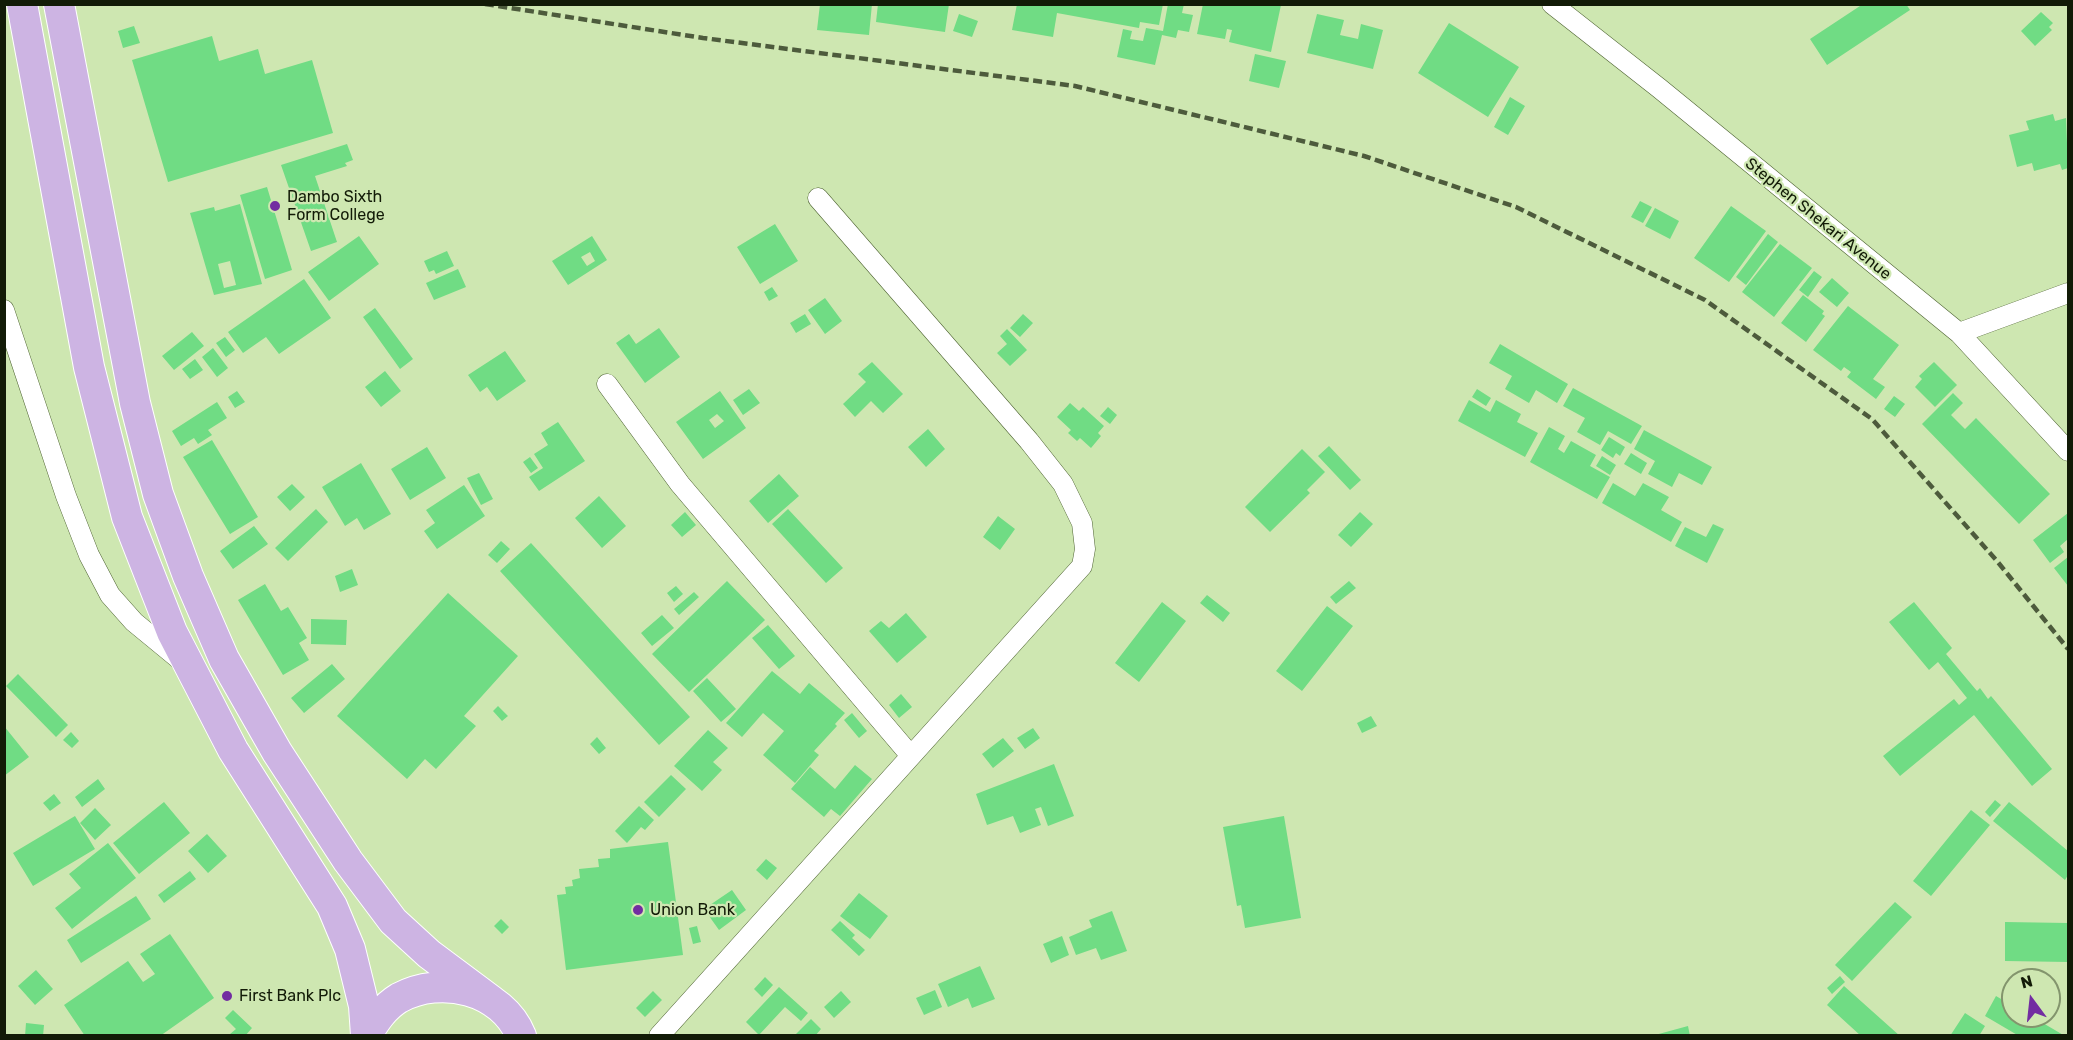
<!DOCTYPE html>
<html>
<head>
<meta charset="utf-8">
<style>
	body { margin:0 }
	#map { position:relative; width:2073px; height:1040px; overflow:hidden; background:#cee7b1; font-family:Rubik,sans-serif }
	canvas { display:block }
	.frame { position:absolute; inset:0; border:6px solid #121b07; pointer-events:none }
	.north { position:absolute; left:2001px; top:968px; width:60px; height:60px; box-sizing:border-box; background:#cee7b1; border:2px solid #83956d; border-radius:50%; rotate:345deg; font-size:16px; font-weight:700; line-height:24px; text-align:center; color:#121b07 }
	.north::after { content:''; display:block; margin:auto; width:21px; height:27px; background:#722da1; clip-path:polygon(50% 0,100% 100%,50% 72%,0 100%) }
</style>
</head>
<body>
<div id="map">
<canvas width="2073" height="1040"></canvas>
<div class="frame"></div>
<div class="north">N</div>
</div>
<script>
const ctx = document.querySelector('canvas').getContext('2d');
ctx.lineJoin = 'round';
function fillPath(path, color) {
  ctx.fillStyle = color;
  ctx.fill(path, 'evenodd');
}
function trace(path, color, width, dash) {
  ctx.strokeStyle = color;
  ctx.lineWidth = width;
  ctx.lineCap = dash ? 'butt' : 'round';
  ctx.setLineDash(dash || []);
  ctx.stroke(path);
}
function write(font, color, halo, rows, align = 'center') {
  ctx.font = font + ' Rubik,sans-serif';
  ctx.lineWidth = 4.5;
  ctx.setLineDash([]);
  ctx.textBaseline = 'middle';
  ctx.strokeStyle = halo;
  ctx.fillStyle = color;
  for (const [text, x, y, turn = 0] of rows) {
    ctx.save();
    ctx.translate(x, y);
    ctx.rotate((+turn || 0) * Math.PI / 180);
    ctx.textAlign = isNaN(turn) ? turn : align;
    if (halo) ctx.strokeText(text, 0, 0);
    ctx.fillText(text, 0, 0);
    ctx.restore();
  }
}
fillPath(new Path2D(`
	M820,4H872L869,35L817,30Z
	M878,4H949L945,32L876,22Z
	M1017,4H1163L1159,25L1140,22L1139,28L1057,13L1053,37L1012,30Z
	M1168,4H1184L1182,13L1193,15L1189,32L1178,30L1176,38L1162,35L1155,65L1117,57L1123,29L1132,31L1130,39L1143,41L1146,28L1163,31Z
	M1203,4L1281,5L1271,52L1229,42L1232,30L1227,29L1225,39L1197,34Z
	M1863,4H1906L1910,10L1827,65L1810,39Z
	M2041,12L2053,23L2049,27L2052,30L2035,46L2021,31Z
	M959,14L978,21L972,37L953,31Z
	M1317,14L1344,20L1340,35L1358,39L1361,24L1383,30L1373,69L1307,53Z
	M1449,23L1519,67L1488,117L1418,73Z
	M134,26L140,43L123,48L118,31Z
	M212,36L219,61L258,49L265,74L312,60L333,133L168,182L132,60Z
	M1255,54L1286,61L1279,88L1249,81Z
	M1510,97L1525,106L1508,135L1494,127Z
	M2053,114L2055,121L2066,118L2068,168L2062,170L2060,164L2034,171L2032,163L2017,167L2009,135L2029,130L2026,121Z
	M347,144L353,160L345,163L347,166L315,176L337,242L311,251L281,165Z
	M267,187L292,270L265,279L240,195Z
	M1640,201L1652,207L1643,223L1631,217Z
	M240,204L262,284L214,295L190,213L214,207L215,211ZM230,261L236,285L224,288L218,264Z
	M1731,206L1766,231L1729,282L1694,258Z
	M1655,208L1679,221L1670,239L1645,226Z
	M775,224L798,261L760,284L737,247Z
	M1768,234L1778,242L1746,285L1736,277Z
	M359,236L379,264L329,301L308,272Z
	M592,236L607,260L568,285L552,261ZM590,252L595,261L587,266L581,257Z
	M1780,244L1812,268L1774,317L1742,292Z
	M447,251L454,266L436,274L434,270L429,272L424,261Z
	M458,269L466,287L434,300L426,283Z
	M1814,271L1822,277L1808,297L1799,290Z
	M1832,278L1849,293L1837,307L1819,292Z
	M304,279L331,318L279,354L266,337L243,353L228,332Z
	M772,287L778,296L769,301L764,292Z
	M1803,295L1824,311L1822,314L1825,316L1806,342L1781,323Z
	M825,298L842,321L825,334L808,310Z
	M1848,306L1899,345L1873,379L1885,387L1876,399L1847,377L1851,372L1844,367L1841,371L1813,350Z
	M375,308L413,359L400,369L363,317Z
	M805,314L811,324L796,333L790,323Z
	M1023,314L1033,323L1020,337L1010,328Z
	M659,328L680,357L645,383L616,343L629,334L636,344Z
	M1007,329L1027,350L1010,366L997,353L1007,344L1000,336Z
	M192,332L204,346L174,370L162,356Z
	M225,337L235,350L226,357L216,343Z
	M1500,344L1568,384L1557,403L1536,390L1529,403L1505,389L1512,376L1489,363Z
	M213,348L228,368L217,377L202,357Z
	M505,351L526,381L497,401L487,387L480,392L468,375Z
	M195,359L203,370L190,379L182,369Z
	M872,362L903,394L883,413L871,401L855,417L843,404L866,382L858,374Z
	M1934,362L1957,385L1935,407L1915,387L1922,379L1919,376Z
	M385,371L401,391L381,407L365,387Z
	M1573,388L1642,426L1631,444L1608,431L1600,445L1577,432L1585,418L1563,406Z
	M749,389L760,403L743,415L733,400Z
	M1477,389L1491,398L1486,406L1472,397Z
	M237,391L245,402L235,408L228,397Z
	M720,391L746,428L703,459L676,422ZM717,414L724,421L715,428L709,420Z
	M1953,393L1963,403L1951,415L1965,429L1976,418L2050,494L2019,524L1922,424Z
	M1894,396L1905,404L1895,417L1884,409Z
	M1469,400L1490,412L1496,400L1521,414L1517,422L1538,433L1525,457L1458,421Z
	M217,402L227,418L208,430L212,435L198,444L194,438L181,446L172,431Z
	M1070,403L1079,411L1083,407L1104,426L1098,433L1101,436L1091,448L1080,438L1077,441L1068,433L1071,430L1057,417Z
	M1108,407L1117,415L1110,424L1100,416Z
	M558,422L585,461L539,491L529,477L543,468L534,454L548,445L541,433Z
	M1549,427L1565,436L1558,449L1564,453L1571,441L1596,455L1590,466L1610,477L1597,499L1530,462Z
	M928,429L945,449L926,467L908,447Z
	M1644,430L1712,467L1702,485L1679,473L1672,487L1648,474L1655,461L1634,449Z
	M1609,437L1625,447L1620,456L1616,453L1613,458L1601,450Z
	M212,440L258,517L230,534L183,457Z
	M1329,446L1361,480L1350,490L1318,456Z
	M427,447L446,478L410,500L391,469Z
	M1302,449L1325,472L1307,490L1310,493L1270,532L1245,507Z
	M1631,453L1647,463L1641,474L1624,464Z
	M1602,456L1616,465L1610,475L1596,466Z
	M530,457L538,468L531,473L523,462Z
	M361,463L391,514L364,530L357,518L345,526L322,487Z
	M479,473L493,499L481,505L467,478Z
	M779,474L799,496L768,523L749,501Z
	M1613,483L1635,496L1643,483L1669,497L1661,510L1682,522L1671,542L1602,503Z
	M292,484L305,497L290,511L277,497Z
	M464,485L485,516L437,549L424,531L435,523L426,510Z
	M599,496L626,526L602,548L575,518Z
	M316,509L328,522L288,561L275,548Z
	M788,509L843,568L826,583L772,524Z
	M685,512L696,525L682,537L671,525Z
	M1360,512L1373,524L1351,547L1338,535Z
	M2068,513V539L2060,546L2064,552L2050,563L2033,540Z
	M998,516L1015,529L1000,550L983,537Z
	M1713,524L1724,529L1707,563L1675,546L1685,527L1706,537Z
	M254,526L268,544L233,569L220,551Z
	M501,541L510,549L497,563L488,555Z
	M531,543L690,717L659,745L500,571Z
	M2068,557V586L2054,568Z
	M352,569L358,585L340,592L335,576Z
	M727,581L765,620L689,692L652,654Z
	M1349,581L1356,588L1336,604L1330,597Z
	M265,584L281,611L288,607L307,638L299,643L309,660L283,675L238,600Z
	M676,586L683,594L674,602L667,593Z
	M694,592L699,597L679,615L674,609Z
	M448,593L518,656L464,716L476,726L436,769L425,759L407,779L337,716Z
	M1207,595L1230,613L1223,622L1200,603Z
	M1162,602L1186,621L1139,682L1115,663Z
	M1914,602L1952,648L1946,654L1977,691L1980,688L1988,699L1991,696L2052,769L2032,786L1974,715L1900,776L1883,756L1954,699L1959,705L1967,698L1938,662L1929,670L1889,622Z
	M1327,606L1353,626L1302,691L1276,671Z
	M906,613L927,637L897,663L869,631L881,621L889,628Z
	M662,615L674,628L652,646L641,633Z
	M311,619L347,620L346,645L311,644Z
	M768,625L795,656L779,669L752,638Z
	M332,664L345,679L304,713L291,698Z
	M772,671L800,694L809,683L845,713L835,724L837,726L814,751L819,755L795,783L763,755L784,731L763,713L742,737L726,723Z
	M18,674L68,725L56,737L6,686Z
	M707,678L736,709L721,722L693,691Z
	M901,694L912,707L899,718L889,705Z
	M498,706L508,716L502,721L493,711Z
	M852,713L867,731L859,738L844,720Z
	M1371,716L1377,726L1362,733L1357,723Z
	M4,726L29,757L4,776Z
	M1033,728L1040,738L1025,749L1017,738Z
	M708,730L728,748L713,762L722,770L702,791L674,766Z
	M71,732L79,741L72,748L63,740Z
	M597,737L606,748L599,754L590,744Z
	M1003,738L1014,751L993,768L982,754Z
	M1054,764L1074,816L1048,826L1041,807L1035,809L1041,825L1020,833L1013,816L987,825L976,794Z
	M855,765L872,779L840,816L831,809L824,817L791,789L810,767L835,789Z
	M671,775L686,789L659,817L644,802Z
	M98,779L105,789L82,807L75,797Z
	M54,794L61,803L50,811L43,803Z
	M1995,800L2001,805L1990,817L1985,812Z
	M164,802L190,833L139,874L113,843Z
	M2009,802L2068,851V875L2065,880L1993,821Z
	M639,806L654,820L645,830L641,827L627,843L615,831Z
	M95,808L111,825L95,840L80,823Z
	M1971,810L1990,825L1931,896L1913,881Z
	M75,816L95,849L33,886L13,853Z
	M1284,816L1301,918L1245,928L1241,905L1237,906L1223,827Z
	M207,834L227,856L208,873L188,851Z
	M668,842L683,955L566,970L557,895L566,894L565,887L573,886L572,880L580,878L579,869L599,867L598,859L610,858V849Z
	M108,843L136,878L72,929L55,908L81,888L69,874Z
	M766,859L777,868L767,880L756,870Z
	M190,871L196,879L164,903L158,895Z
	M732,890L746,910L719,930L704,909Z
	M859,893L888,916L870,939L840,916Z
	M136,896L151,919L81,963L67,940Z
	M1895,902L1912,917L1852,981L1835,965Z
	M1112,911L1127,951L1101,960L1096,948L1076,955L1069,937L1092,927L1089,920Z
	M501,919L509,927L502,934L494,926Z
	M840,921L855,935L852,938L865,950L859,956L831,930Z
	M2005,922L2068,923V962L2005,961Z
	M697,926L701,942L693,944L689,928Z
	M170,934L214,998L160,1036H85L64,1005L128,961L143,982L155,974L140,954Z
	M1062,936L1069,955L1051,963L1043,944Z
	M980,966L995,999L972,1008L968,998L948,1007L938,984Z
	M36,970L53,989L35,1005L18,986Z
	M1840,976L1845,982L1832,994L1827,988Z
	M765,977L773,985L762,997L754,989Z
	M1844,986L1900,1036H1861L1827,1005Z
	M779,987L808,1013L801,1021L785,1007L759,1035L746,1022Z
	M935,990L942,1007L924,1015L916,998Z
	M653,991L662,1000L645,1017L636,1008Z
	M841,991L851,1002L834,1018L824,1007Z
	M1996,996L2013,1006V1016H2031L2065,1036H2019L1985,1016Z
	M233,1010L252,1028L245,1036L230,1034L236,1029L225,1018Z
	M1965,1013L1985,1026L1979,1036H1950Z
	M811,1019L821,1029L815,1036H794Z
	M26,1023L44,1025L43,1036H25Z
	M1688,1026L1690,1036H1655V1035Z`), '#70dc84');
const minor = new Path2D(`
	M1552,4L1659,88L1959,333L2068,451
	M4,310L66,496L89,555L110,595L134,622L179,659
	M1959,333L2068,293
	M607,384L680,484L911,756
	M659,1036L1082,566L1085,549L1082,523L1063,484L1029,441L818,198`);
const primary = new Path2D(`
	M22,4L89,367L127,517L172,632L233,750L332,906L350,949L364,1006L366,1035
	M59,4L135,403L158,494L188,576L224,659L277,752L348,861L393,921L429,954L492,1001
	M366,1036C375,1021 384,1007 399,998C441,975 502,989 521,1036`);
trace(minor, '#4c6130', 21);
trace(primary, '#fff', 32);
trace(minor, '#fff', 20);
trace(primary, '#cdb4e3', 30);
trace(new Path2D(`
	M485,4L703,38L1075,86L1364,156L1516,207L1705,300L1872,419L1997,561L2068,649`), '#4d5b3c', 4.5, [9, 4.5]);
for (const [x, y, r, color] of [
	[275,206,6,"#722da1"],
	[638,910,6,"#722da1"],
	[227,996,6,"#722da1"]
]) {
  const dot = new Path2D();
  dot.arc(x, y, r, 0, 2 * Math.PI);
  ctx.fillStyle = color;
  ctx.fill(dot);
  trace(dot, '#cee7b1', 2);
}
write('16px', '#121b07', '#cee7b1', [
	["Dambo Sixth",287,197],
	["Form College",287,215],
	["Union Bank",650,910],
	["First Bank Plc",239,996]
], 'left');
write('16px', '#121b07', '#cee7b1', [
	["Stephen Shekari Avenue",1818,219,39]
]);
</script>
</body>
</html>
